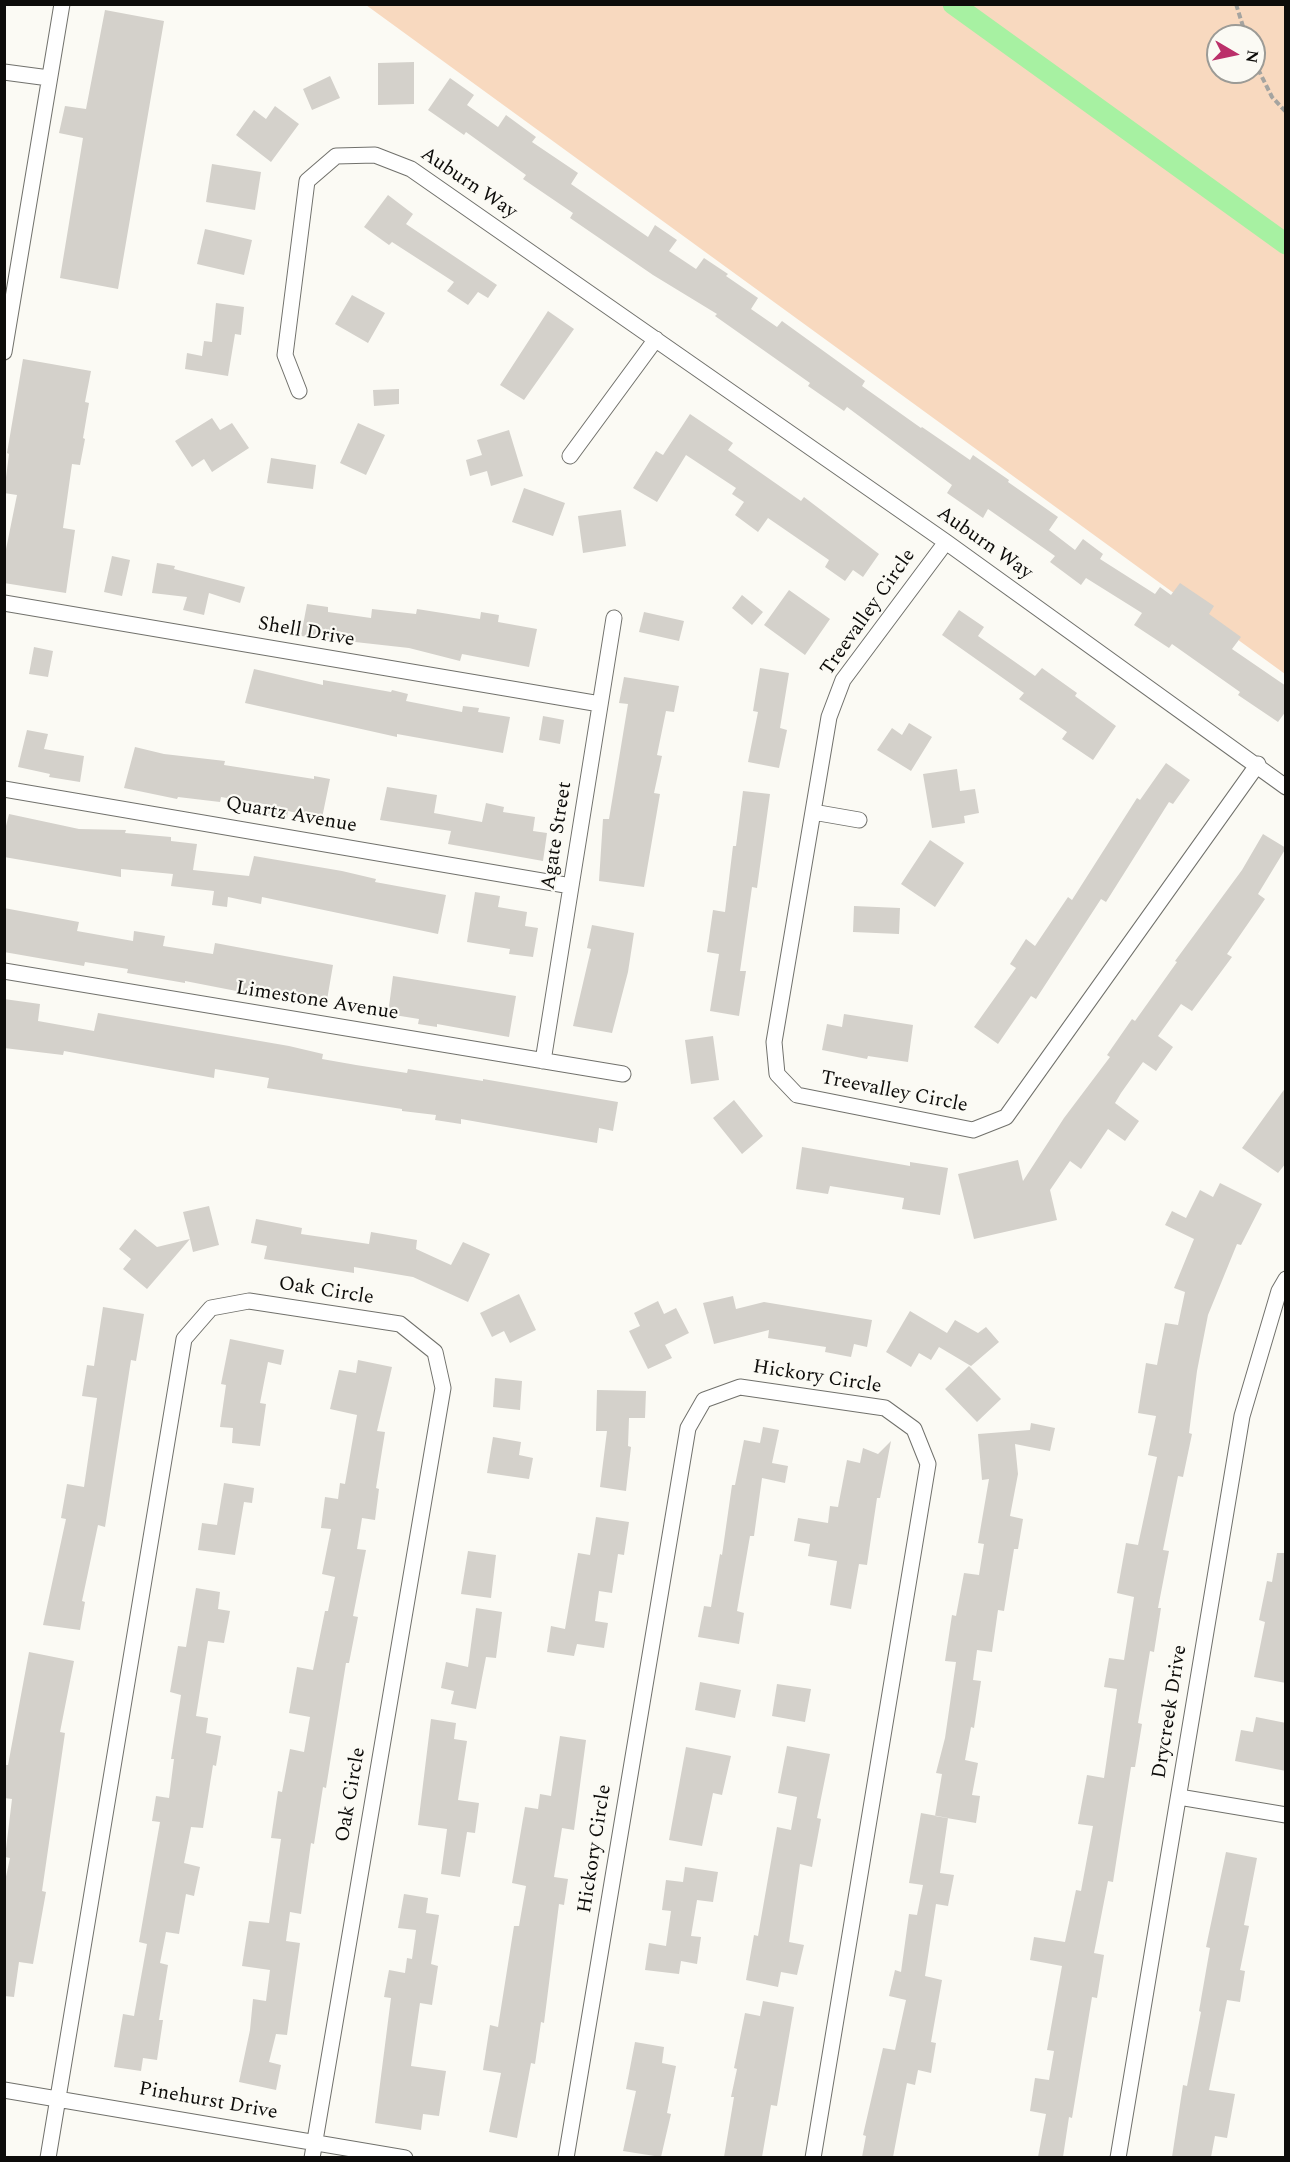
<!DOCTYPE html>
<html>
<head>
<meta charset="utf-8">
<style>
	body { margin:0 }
	#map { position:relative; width:1290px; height:2162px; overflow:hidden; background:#fbfaf4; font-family:Spectral,serif }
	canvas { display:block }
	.frame { position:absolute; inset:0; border:6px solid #0d0c0a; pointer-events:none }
	.north { position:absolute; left:1206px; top:24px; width:60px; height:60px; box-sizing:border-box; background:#fbfaf4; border:2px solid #9c9b96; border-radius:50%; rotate:99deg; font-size:16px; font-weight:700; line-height:24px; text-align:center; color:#0d0c0a }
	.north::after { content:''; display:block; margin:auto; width:21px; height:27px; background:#bb306a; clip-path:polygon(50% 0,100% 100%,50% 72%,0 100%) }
</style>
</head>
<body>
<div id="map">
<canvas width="1290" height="2162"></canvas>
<div class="frame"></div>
<div class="north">N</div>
</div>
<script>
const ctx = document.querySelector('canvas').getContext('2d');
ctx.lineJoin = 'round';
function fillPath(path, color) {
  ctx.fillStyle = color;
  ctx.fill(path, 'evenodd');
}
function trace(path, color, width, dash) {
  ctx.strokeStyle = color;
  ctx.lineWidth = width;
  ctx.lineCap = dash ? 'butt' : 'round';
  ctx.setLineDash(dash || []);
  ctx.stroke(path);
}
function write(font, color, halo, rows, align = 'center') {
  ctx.font = font + ' Spectral,serif';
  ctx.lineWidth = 4.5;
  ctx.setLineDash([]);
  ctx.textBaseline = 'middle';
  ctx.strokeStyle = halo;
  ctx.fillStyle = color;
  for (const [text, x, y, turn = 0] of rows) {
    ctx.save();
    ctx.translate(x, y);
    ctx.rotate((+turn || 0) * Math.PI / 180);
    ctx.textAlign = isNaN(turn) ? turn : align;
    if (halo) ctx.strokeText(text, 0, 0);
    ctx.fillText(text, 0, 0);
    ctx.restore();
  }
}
fillPath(new Path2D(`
	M366,5H1285V674ZM1218,36H1254V72H1218Z`), '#f8d9bf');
trace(new Path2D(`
	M953,4L1286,244`), '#a7f1a2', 21);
fillPath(new Path2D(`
	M105,10L164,21L118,289L60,278L83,138L59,133L65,106L86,109Z
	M414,62V104L378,105V63Z
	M330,76L340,98L312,110L303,89Z
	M450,78L474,95L467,105L498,127L506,115L536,137L532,142L578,173L571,184L648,237L655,225L677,240L669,251L696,269L704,258L728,274L726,276L758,298L751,309L777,327L782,321L865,381L862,386L921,428L922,427L970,460L973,455L1009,480L1008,482L1058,517L1049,530L1075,550L1083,539L1103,554L1100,559L1155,594L1160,587L1171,595L1180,583L1214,606L1209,614L1241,637L1232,649L1286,686V711L1278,722L1238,695L1240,692L1172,644L1169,648L1134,625L1142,613L1086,578L1081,585L1050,562L1055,556L988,509L983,518L947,493L952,485L847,407L844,411L808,386L810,383L715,316L717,314L653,275L570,218L573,213L523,179L526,175L466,132L464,135L428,110Z
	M275,106L299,124L271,162L236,135L254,110L266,119Z
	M212,164L261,172L255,210L206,202Z
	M388,195L413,214L406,224L497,285L488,298L478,292L468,305L447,291L454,282L392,242L389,245L364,227Z
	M205,229L252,240L244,275L197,264Z
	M352,295L385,313L368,343L335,324Z
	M216,303L244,307L241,335L235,334L228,376L185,369L187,353L202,356L204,341L212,342Z
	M548,311L574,329L524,400L500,385Z
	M23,359L91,371L85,402L89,403L83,438L85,439L80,465L72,464L63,528L75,530L66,593L4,583V559L17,495L4,493L9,454L7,453Z
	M399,389V404L374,406L373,390Z
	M690,414L733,443L728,450L801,501L804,497L879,554L863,577L853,570L845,581L825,567L829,560L768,518L758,532L735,515L744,502L732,494L736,488L686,455L657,502L633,488L656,451L663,455Z
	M212,418L220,430L232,423L249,448L212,472L204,459L192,467L175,441Z
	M358,423L385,435L366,475L340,463Z
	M509,430L523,476L491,486L487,471L470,476L466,460L482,455L477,440Z
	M271,458L316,465L313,489L267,483Z
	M524,488L565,503L553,536L512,522Z
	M621,510L626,546L583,553L578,516Z
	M112,556L130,560L122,596L104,592Z
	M157,563L175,566L174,569L245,587L240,603L209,593L204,615L183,610L187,597L152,593Z
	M789,590L830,619L805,655L764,625Z
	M742,595L763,612L752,625L732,608Z
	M307,604L328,607V612L371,618L372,609L416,614L417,609L480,619L481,612L499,615L498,622L537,629L529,667L462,654L460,661L409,648L301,636Z
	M959,610L984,627L978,636L1035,676L1042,668L1077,693L1075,696L1116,726L1093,760L1062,739L1067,732L1019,699L1024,693L942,635Z
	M644,612L684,621L679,641L639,632Z
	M34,647L53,651L48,677L29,674Z
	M760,668L789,673L780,728L787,730L779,768L748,762L758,712L753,711Z
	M254,669L323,685V680L391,692L392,690L408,694L406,701L462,712L463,706L479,708L478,712L510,717L503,753L397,734V737L245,703Z
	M624,677L679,686L674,712L666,711L657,755L662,756L654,793L660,794L644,887L599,881L603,819H609L628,704L619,703Z
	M543,716L564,720L560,744L539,740Z
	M909,723L932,737L911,771L877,750L892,728L902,735Z
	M27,730L48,734L44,749L84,756L80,782L49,777L50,774L18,767Z
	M135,747L164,754L225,761L224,765L314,779V776L330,779L322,818L288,811L287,818L268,814L270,805L221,797L220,802L178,797L177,799L124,788Z
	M1166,763L1190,780L1173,804L1169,802L1106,902L1101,899L1036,999L1031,996L998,1044L974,1027L1016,968L1010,964L1026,939L1035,946L1068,897L1072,900L1137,798L1140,800Z
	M957,769L960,791L975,789L979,813L964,816L965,823L932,828L923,774Z
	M387,787L437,795L434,813L482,822L486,803L504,807L503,812L535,817L533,831L547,833L543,861L448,844L451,831L380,820Z
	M743,791L770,794L757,888L752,887L740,971H746L739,1016L710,1011L719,954L707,952L713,910L725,912L733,846H736Z
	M9,814L79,829L126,830L125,833L171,837V841L197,844L193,870L249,876L254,856L342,871L376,879L375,882L446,895L438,934L262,897L261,904L228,897L227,907L212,905L214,891L171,886L173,874L121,869V877L4,857V834Z
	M1263,834L1286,848L1258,894L1265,899L1227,954L1232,957L1192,1011L1181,1004L1158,1036L1173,1047L1156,1071L1143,1062L1121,1093L1115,1103L1139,1121L1125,1141L1108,1129L1081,1169L1070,1161L1050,1190L1057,1220L974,1239L958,1174L1018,1160L1023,1181L1064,1118L1110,1057L1107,1055L1132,1019L1135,1021L1177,962L1175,961L1242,870Z
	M930,840L964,863L935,907L901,884Z
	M475,892L500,896L498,907L527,912L525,926L538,928L533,957L509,954L510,949L467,942Z
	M854,906L900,908L899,934L853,932Z
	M4,908L79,922L77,931L133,941L134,931L165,936L163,946L213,954L215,943L333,965L327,1000L295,994L293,1002L185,981V983L127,973L128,969L85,962L84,966L4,952Z
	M592,925L634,933L628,972L612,1033L573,1026L591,949L587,948Z
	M393,976L516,996L509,1037L437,1024V1027L418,1024L419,1019L388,1014Z
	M4,999L40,1004L38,1021L94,1031L98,1013L289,1046L323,1054L322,1059L356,1065L407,1073L408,1069L483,1081V1079L618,1102L613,1131L599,1128L597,1143L461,1119V1124L435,1120L436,1115L402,1111V1109L267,1088L269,1078L215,1069L214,1078L64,1051L63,1055L4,1048Z
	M844,1014L913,1025L908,1062L868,1056L867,1059L822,1050L827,1024L842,1027Z
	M713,1036L719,1080L691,1084L685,1040Z
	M1286,1087V1163L1278,1173L1242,1148Z
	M734,1100L763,1136L742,1154L713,1118Z
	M802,1147L910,1166V1162L948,1168L940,1215L902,1209L904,1198L830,1186L828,1194L796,1189Z
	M1220,1183L1262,1204L1241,1245L1237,1244L1208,1315L1197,1371L1189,1433L1192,1434L1183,1477L1178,1476L1163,1550L1169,1551L1158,1608H1161L1154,1652L1150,1651L1138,1723L1142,1724L1135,1767H1131L1113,1882L1108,1881L1094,1953L1104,1955L1097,1998L1092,1997L1072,2118L1069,2117L1063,2157H1038L1046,2114L1030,2111L1035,2078L1049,2080L1054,2051L1047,2050L1062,1966L1030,1960L1034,1937L1065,1942L1076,1890L1081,1891L1093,1826L1078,1824L1087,1775L1104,1778L1117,1689L1104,1687L1109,1658L1124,1660L1134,1597L1117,1593L1126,1543L1138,1545L1157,1457L1148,1455L1156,1416L1138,1413L1146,1363L1157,1365L1165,1323L1178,1325L1185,1292L1174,1288L1194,1239L1165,1225L1172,1211L1186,1218L1200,1190L1213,1197Z
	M209,1206L219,1245L193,1252L190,1239L147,1289L123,1269L131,1259L119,1249L135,1229L157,1247L190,1239L183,1212Z
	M256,1219L302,1228L301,1234L369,1244L371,1232L417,1240L416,1249L451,1265L463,1242L490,1254L468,1302L413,1277L354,1267V1273L264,1259L267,1246L251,1243Z
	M519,1294L536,1330L510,1343L504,1331L492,1337L480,1313Z
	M733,1296L736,1309L764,1302L872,1320L867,1347L854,1344L851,1357L825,1352L826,1347L768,1338L769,1330L714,1344L703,1303Z
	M658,1301L664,1314L676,1308L689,1333L665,1345L672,1358L648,1369L629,1331L640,1326L634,1313Z
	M103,1307L144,1314L136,1361L131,1360L105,1527L98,1525L82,1601L85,1602L80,1630L43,1625L66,1519L61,1518L67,1484L84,1487L97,1398L82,1396L87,1365L94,1366Z
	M910,1311L947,1333L955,1320L978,1333L986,1327L999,1342L971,1366L939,1347L931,1360L919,1353L911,1367L886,1352Z
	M230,1339L284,1350L281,1365L268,1362L260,1403L266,1404L260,1446L232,1443L233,1428L220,1427L226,1385L221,1384Z
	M358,1360L392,1367L377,1431L385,1432L376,1488L379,1489L375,1520L362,1518L357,1549L366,1550L353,1616L358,1617L349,1663H346L326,1788L323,1787L314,1844L311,1843L301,1914L290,1912L286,1941L300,1943L287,2035L276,2034L269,2062L281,2065L276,2090L239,2082L250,2030L253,1999L266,2001L270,1970L242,1966L249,1921L269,1923L281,1839L271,1838L278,1791L282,1792L290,1749L304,1752L310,1717L289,1713L297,1667L313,1670L325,1611H328L335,1577L322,1574L331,1529L321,1528L325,1497L338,1499L340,1483L345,1484L357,1415L330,1409L339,1370L356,1373Z
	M969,1366L1001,1399L977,1422L945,1389Z
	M495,1378L522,1381L520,1410L493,1407Z
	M597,1390L646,1391L645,1418H629L628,1446L631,1447L626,1491L600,1487L607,1431H596Z
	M1031,1423L1055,1428L1050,1451L1015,1444L1018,1474L1010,1516L1023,1519L1018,1549H1014L1004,1611L998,1610L992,1652L977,1650L973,1680L981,1681L974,1728L971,1727L965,1760L978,1763L972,1795L980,1796L976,1823L935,1816L942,1774L936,1773L945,1738L956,1662L945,1661L952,1615L956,1616L964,1573L979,1575L984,1544L978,1543L989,1479L982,1480L978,1434L1030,1430Z
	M763,1427L779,1430L772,1463L788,1466L785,1483L762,1478L754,1536H750L737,1611L744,1613L739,1644L698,1637L704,1606L711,1607L720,1554L722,1555L732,1485H735L744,1440L760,1443Z
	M493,1437L521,1442L519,1455L533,1458L529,1479L487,1473Z
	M891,1441L880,1498H877L867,1565L859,1564L851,1609L830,1605L837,1561L808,1556L810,1544L794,1541L798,1518L828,1523L830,1506L838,1507L847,1460L860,1463L863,1448L878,1454Z
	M224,1483L254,1488L252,1503L244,1502L235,1555L198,1550L202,1523L217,1525Z
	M596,1517L629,1522L624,1555L618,1554L612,1593L599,1591L595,1621L608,1623L604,1648L577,1644L574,1656L547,1652L551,1626L565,1629L578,1553L590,1555Z
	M468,1551L496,1555L491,1598L461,1594Z
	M1277,1553H1286V1683L1254,1677L1265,1622L1259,1620L1267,1581L1272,1582Z
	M196,1588L220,1592L218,1609L230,1611L224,1643L208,1641L196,1716L208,1718L206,1733L221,1736L216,1766L213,1765L203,1828L191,1827L184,1863L200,1867L194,1896L186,1894L179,1934L166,1932L160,1963L168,1965L159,2020H163L157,2060L143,2058L141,2071L114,2067L123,2014L134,2016L147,1944L139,1942L160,1822L152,1821L156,1796L169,1798L174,1759H171L181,1695L170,1692L178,1646L186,1647Z
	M476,1608L502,1612L496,1658L486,1657L476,1709L451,1704L454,1691L441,1688L446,1662L468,1667Z
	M29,1652L74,1661L60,1732L65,1733L42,1891L46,1892L33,1964L19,1962L14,1997L4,1996V1886L10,1858L5,1857L12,1799L4,1798V1765H8Z
	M700,1682L741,1690L735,1718L695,1710Z
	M777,1684L811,1689L805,1722L772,1716Z
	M1256,1717L1286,1723V1771L1235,1761L1241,1730L1253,1732Z
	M431,1719L456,1723L454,1739L467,1741L458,1800L479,1803L475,1833L467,1832L460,1877L441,1874L447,1829L418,1825Z
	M560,1736L586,1740L574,1830L562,1828L554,1877L568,1879L564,1905L559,1904L544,2023L541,2022L535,2064L531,2063L517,2138L489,2132L501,2073L483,2070L490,2025L498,2027L514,1926H519L526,1886L512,1883L525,1807L538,1809L540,1794L551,1796Z
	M787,1746L830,1754L817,1818L821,1819L812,1867L800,1864L789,1942L804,1945L797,1975L781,1972L778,1987L746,1980L754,1935L758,1936L777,1827L791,1830L797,1797L778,1793Z
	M686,1747L731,1756L722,1795L713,1793L702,1846L669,1840Z
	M921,1813L948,1818L940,1873L954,1875L948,1906L936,1904L925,1976L942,1980L931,2042L936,2043L931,2073L918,2070L915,2085L907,2083L893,2157H862L866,2136L863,2135L883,2048L895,2050L906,2000L889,1996L895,1970L901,1972L909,1914L917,1915L923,1885L909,1883Z
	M1226,1852L1257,1858L1244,1925L1249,1926L1240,1970L1245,1971L1240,2002L1227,2000L1209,2090L1235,2094L1227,2138L1215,2136L1211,2157H1172L1183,2085L1187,2086L1201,2012L1199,2011L1210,1948L1206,1947Z
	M685,1867L718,1872L713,1902L697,1900L691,1936L701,1937L697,1964L681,1961L679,1974L645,1970L649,1943L666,1946L671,1911L662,1910L666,1880L683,1882Z
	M404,1894L428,1898L426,1913L439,1915L431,1964L438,1966L432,2005L420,2003L411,2066L446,2071L439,2116L423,2114L421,2130L375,2123L391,1998L384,1997L389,1970L405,1973L407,1958L412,1959L416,1930L398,1928Z
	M763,2001L794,2007L777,2106L771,2105L762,2157H724L734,2097H731L737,2069L734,2068L745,2013L760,2016Z
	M635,2042L664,2047L662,2063L676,2066L667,2113L671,2114L661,2157L623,2151L636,2091L626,2089Z`), '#d4d1cb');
const minor = new Path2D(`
	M4,72L49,78
	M4,352L62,4
	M299,391L285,355L307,181L336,156L375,155L411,169L946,542L1286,787
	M570,456L656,339
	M946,542L843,680L829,717L774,1042L777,1074L797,1095L973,1130L1006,1117L1258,764
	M4,603L600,704
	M4,789L571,886
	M813,812L859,820
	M4,971L623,1074
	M543,1061L614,618
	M1179,1797L1286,1815
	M4,2090L405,2158
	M48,2158L184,1339L211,1308L249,1301L400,1324L435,1352L443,1388L312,2158
	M566,2158L688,1428L704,1400L740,1387L885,1408L914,1429L928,1464L813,2158
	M1118,2158L1242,1416L1279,1291L1286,1279`);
trace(minor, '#71716c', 17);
trace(new Path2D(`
	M1236,4L1246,36
	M1254,61L1272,97L1286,112`), '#a5a4a0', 4, [6, 3]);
trace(minor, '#fff', 15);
write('20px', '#0d0c0a', '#fbfaf4', [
	["Auburn Way",468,184,34],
	["Auburn Way",984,544,35],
	["Treevalley Circle",869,613,-55],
	["Shell Drive",306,633,10],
	["Quartz Avenue",291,816,10],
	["Agate Street",558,836,-81],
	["Limestone Avenue",317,1002,9],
	["Treevalley Circle",894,1093,11],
	["Oak Circle",326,1292,9],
	["Hickory Circle",817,1378,9],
	["Drycreek Drive",1171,1712,-81],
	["Oak Circle",352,1795,-80],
	["Hickory Circle",596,1849,-81],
	["Pinehurst Drive",208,2102,10]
]);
</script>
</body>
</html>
